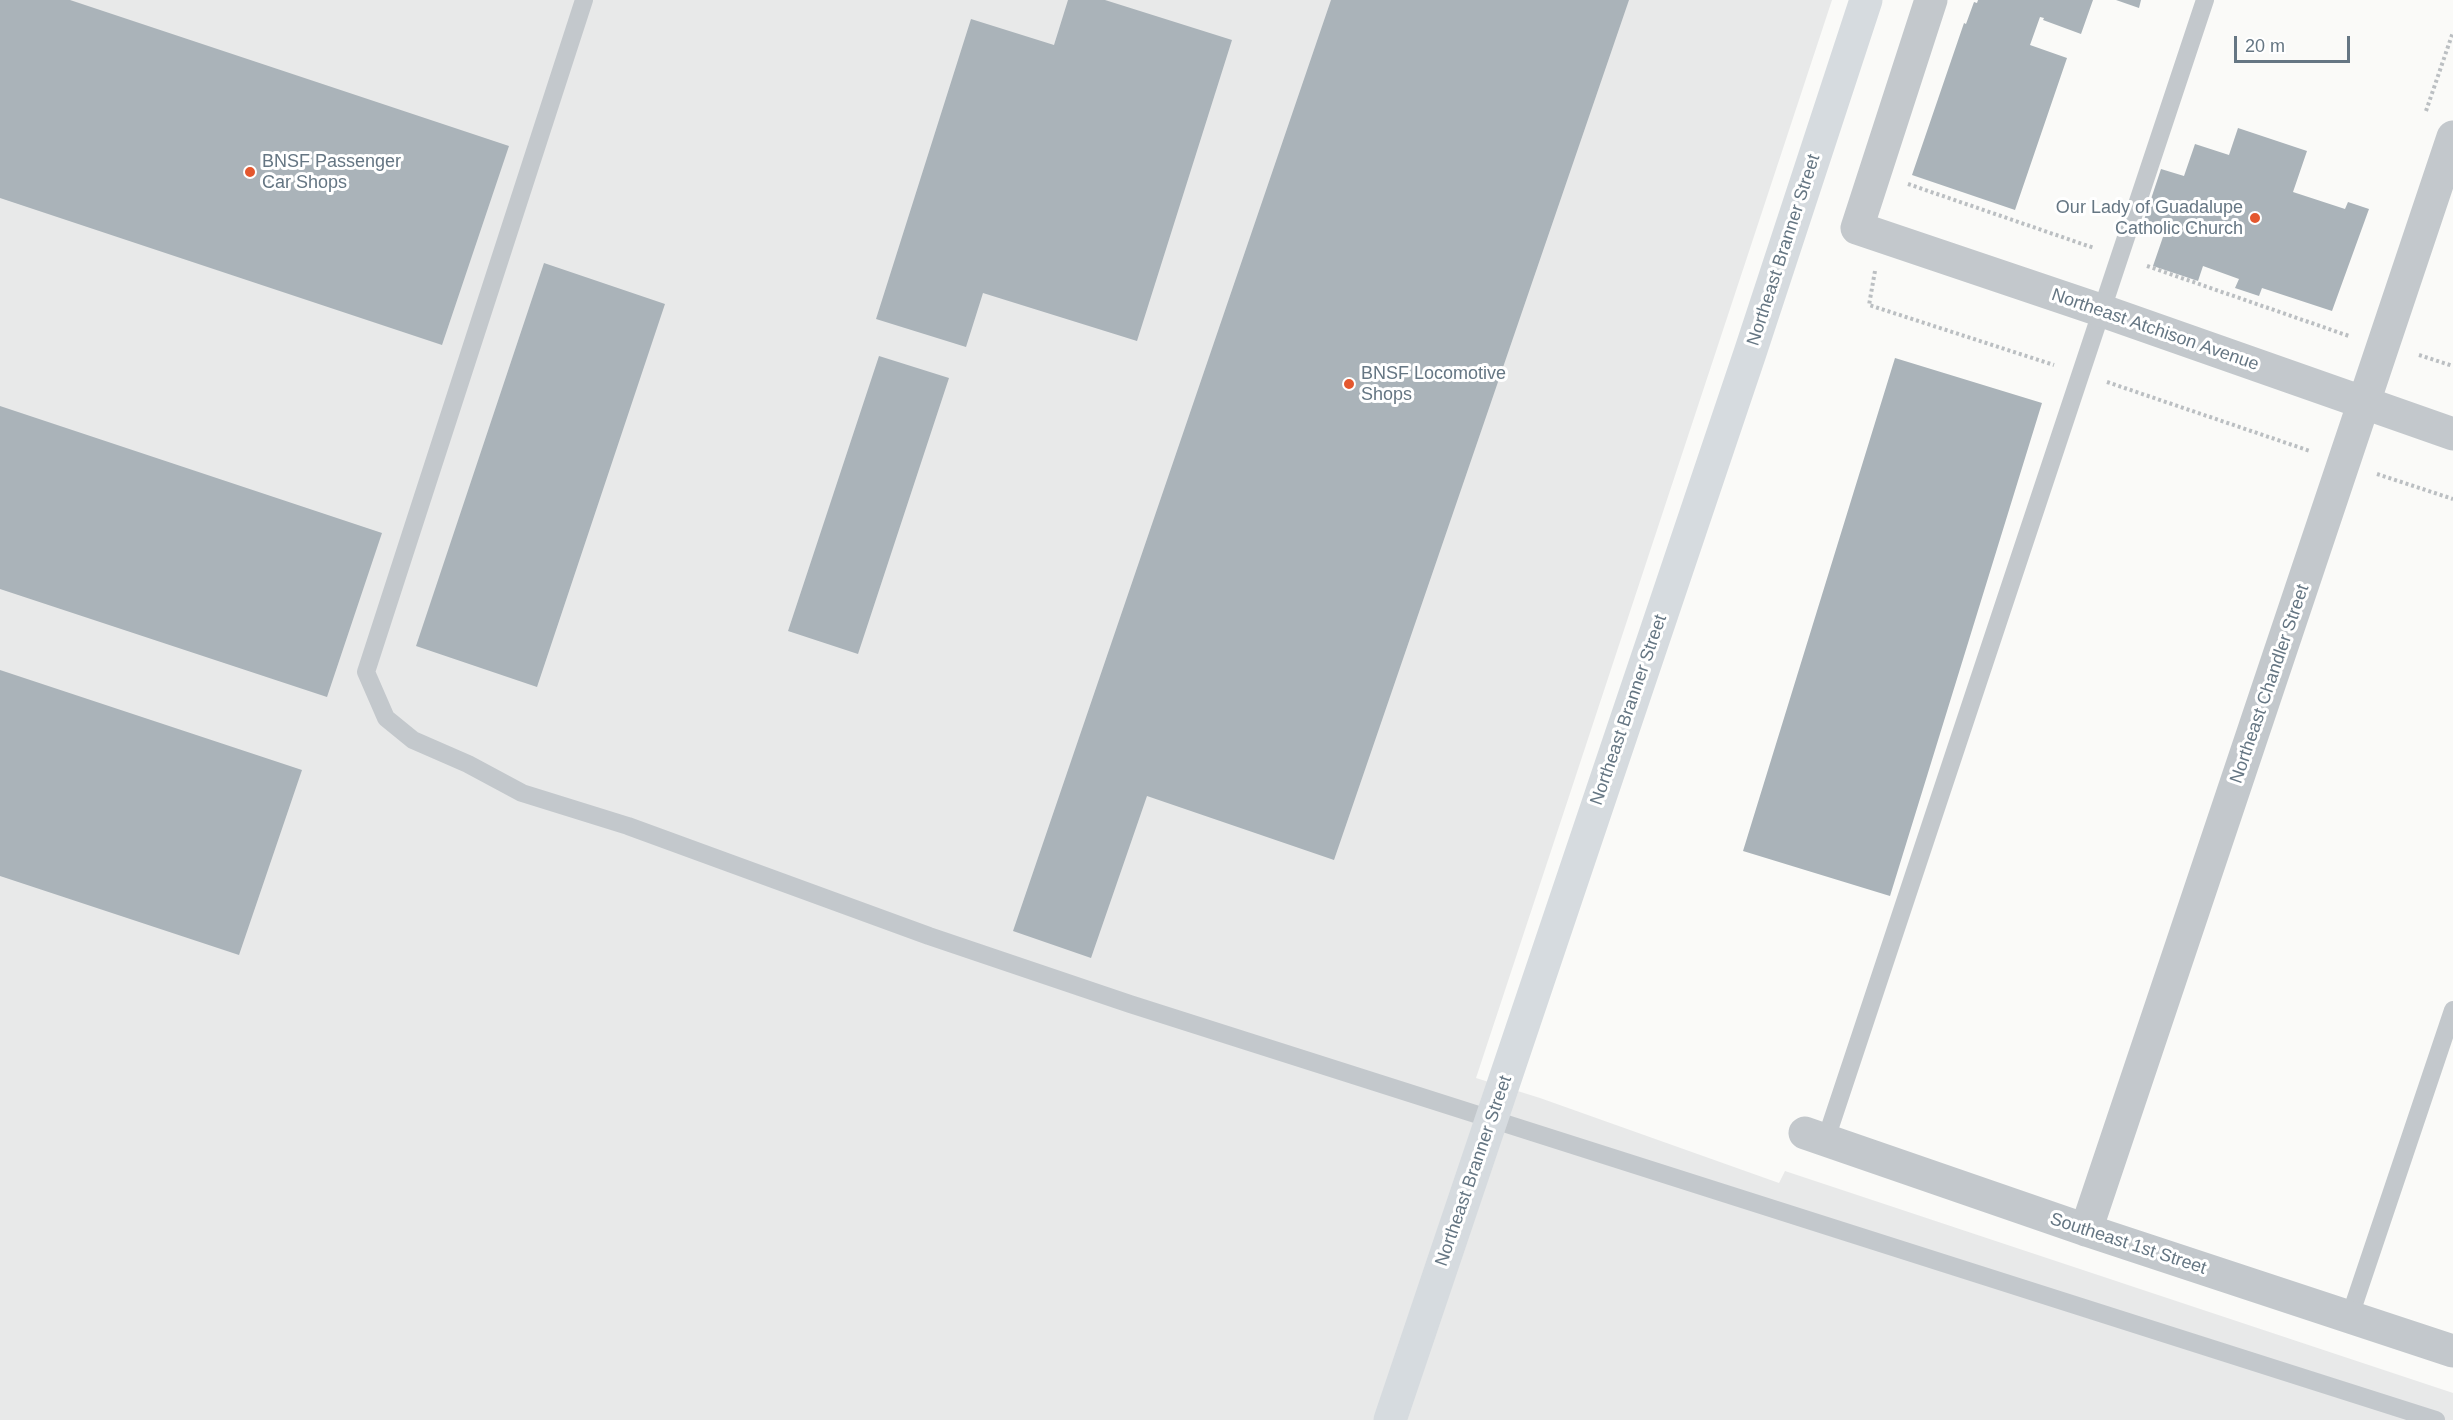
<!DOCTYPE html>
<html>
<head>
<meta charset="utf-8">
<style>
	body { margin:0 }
	#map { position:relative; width:2453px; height:1420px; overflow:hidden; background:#fafaf8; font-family:Arial,sans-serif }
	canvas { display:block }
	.scale { position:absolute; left:2234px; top:36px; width:116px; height:27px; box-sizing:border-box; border:3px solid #657683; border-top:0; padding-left:8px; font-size:18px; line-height:21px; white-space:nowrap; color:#657683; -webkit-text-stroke:4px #fff; paint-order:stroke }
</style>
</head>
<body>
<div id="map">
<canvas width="2453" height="1420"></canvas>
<div class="scale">20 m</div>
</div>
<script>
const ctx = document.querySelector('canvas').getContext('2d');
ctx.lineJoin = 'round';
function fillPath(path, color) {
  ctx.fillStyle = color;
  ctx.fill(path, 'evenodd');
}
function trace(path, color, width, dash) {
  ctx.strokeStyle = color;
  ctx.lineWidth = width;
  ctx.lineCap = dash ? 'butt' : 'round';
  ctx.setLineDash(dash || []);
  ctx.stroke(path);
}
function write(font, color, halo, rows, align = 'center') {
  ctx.font = font + ' Arial,sans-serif';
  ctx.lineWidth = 6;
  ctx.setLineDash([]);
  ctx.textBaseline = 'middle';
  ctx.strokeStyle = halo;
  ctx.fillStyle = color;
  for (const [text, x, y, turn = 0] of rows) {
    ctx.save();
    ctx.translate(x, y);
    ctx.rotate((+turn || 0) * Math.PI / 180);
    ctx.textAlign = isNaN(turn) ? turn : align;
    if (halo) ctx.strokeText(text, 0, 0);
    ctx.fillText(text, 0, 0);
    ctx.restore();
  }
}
fillPath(new Path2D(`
	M0,0H1832L1476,1078L1540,1098L1779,1183L1785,1171L2453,1393V1420H0Z`), '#e8e9e9');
fillPath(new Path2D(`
	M0,0H70L509,146L442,345L0,198Z
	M1068,0H1105L1232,40L1137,341L983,293L966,347L876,319L971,19L1054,45Z
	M1331,0H1629L1334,860L1147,796L1091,958L1013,931Z
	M1978,0H2093L2081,34L2043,20L2044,18L2040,17L2030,45L2067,58L2015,210L1912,175L1964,23L1966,24L1974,2L1977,3Z
	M2116,0H2141L2139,8Z
	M2238,128L2307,151L2293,192L2345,209L2348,202L2369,209L2332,311L2262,288L2259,296L2235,288L2239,279L2203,266L2198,281L2153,266L2164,234L2142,226L2161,169L2184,176L2195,144L2229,155Z
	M544,263L665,304L537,687L416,646Z
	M879,356L949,378L858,654L788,631Z
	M1895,358L2042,403L1890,896L1743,851Z
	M0,406L382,533L327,697L0,589Z
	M0,670L302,770L239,955L0,876Z`), '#aab3b9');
trace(new Path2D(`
	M2426,111L2453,32
	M1908,184L2094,248
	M2147,266L2349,336
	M1875,271L1869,305L2054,365
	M2419,355L2453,366
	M2107,382L2310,451
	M2377,474L2453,499`), '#bbbfc2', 4, [3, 3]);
trace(new Path2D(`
	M584,0L366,672L386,718L413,740L468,764L522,793L628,826L929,936L1130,1004L2436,1420
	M1825,1142L2205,0
	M2350,1316L2453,1010`), '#c3c8cc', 18);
trace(new Path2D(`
	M1931,0L1857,228L2100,310L2453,434
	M1805,1133L2086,1230L2453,1351
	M2086,1230L2453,137`), '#c3c8cc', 33);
trace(new Path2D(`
	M1390,1420L1750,353L1866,0`), '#d6dbdf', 33);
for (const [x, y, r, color] of [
	[250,172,6,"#e4572e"],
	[2255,218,6,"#e4572e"],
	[1349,384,6,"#e4572e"]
]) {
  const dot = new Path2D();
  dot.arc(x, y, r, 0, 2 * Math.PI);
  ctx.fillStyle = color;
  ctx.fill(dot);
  trace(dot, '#fff', 2);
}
write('18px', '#657683', '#fff', [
	["BNSF Passenger",262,162],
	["Car Shops",262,183],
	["Our Lady of Guadalupe",2243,208,"right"],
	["Catholic Church",2243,229,"right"],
	["BNSF Locomotive",1361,374],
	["Shops",1361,395]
], 'left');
write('18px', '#657683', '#fff', [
	["Northeast Branner Street",1784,250,-72],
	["Northeast Atchison Avenue",2155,330,19],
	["Northeast Chandler Street",2270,684,-71],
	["Northeast Branner Street",1629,710,-71],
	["Northeast Branner Street",1474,1171,-71],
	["Southeast 1st Street",2128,1244,18]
]);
</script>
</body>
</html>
